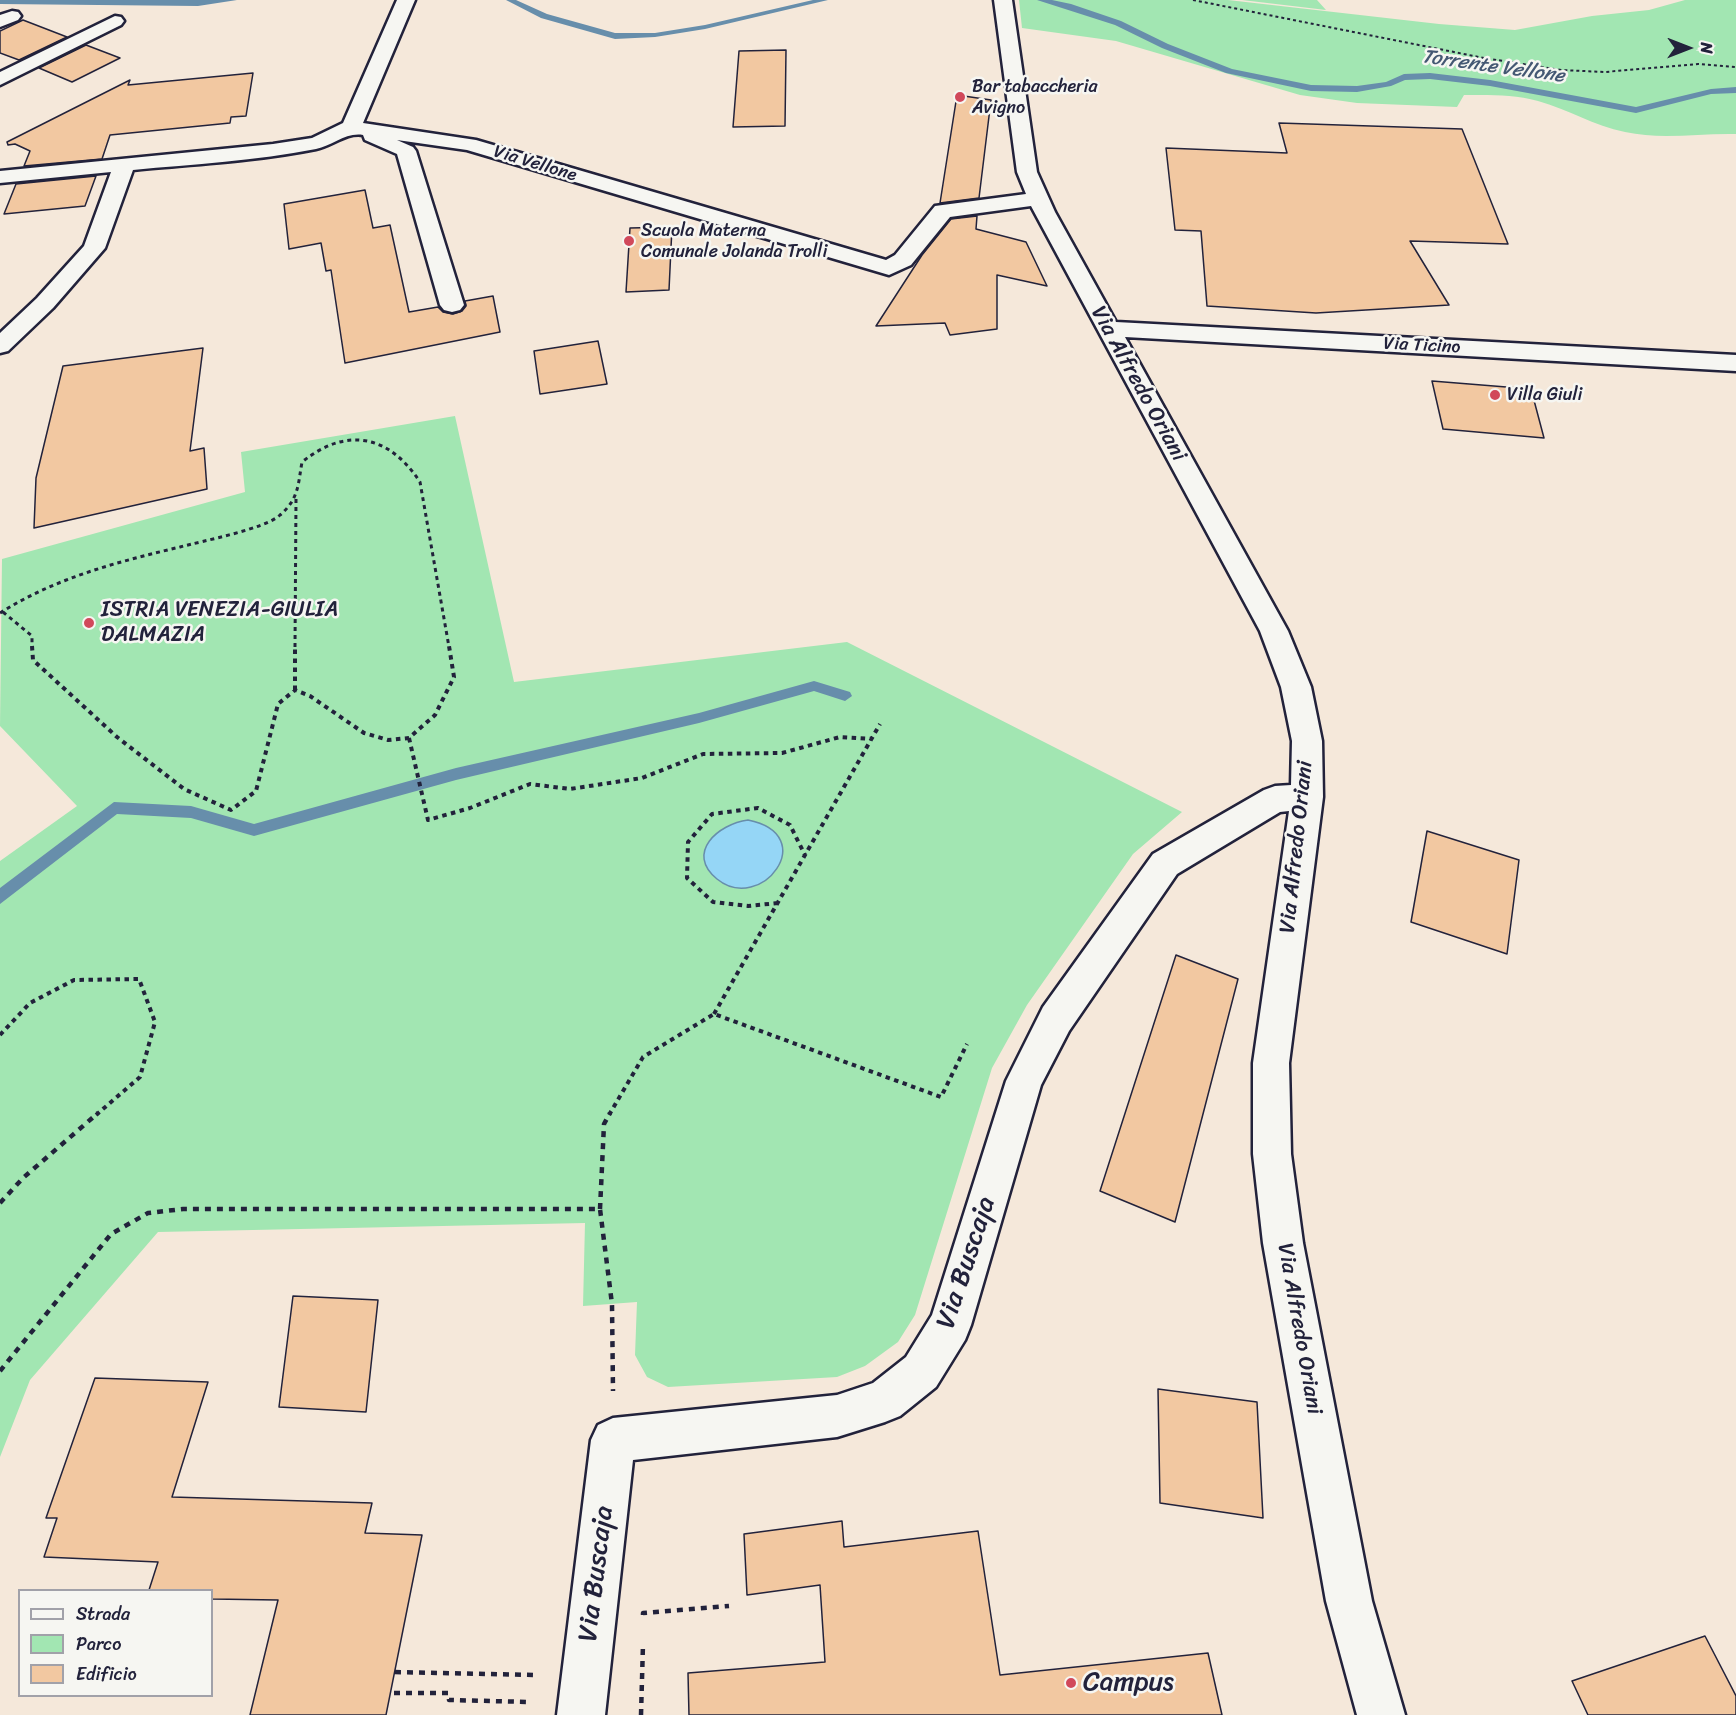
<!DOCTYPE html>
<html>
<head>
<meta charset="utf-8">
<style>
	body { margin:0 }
	#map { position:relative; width:1736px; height:1715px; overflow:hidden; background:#f5e8da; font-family:Sriracha,sans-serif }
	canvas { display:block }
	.legend { position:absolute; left:18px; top:1589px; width:195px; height:108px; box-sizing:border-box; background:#f6f6f2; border:2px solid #a1a1a9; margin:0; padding:8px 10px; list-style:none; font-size:18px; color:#22223b }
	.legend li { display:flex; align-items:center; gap:12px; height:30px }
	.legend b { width:30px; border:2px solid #a1a1a9 }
	.north { position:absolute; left:1658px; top:18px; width:60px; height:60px; -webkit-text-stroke:4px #f6f6f2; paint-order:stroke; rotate:90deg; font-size:16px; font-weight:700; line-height:24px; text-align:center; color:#22223b }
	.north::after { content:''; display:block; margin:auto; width:21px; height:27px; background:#22223b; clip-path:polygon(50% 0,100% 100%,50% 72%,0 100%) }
</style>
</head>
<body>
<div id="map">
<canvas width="1736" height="1715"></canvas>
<ul class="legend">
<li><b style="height:8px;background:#f6f6f2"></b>Strada</li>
<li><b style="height:16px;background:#a2e6b2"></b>Parco</li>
<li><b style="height:16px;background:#f2c8a1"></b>Edificio</li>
</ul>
<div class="north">N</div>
</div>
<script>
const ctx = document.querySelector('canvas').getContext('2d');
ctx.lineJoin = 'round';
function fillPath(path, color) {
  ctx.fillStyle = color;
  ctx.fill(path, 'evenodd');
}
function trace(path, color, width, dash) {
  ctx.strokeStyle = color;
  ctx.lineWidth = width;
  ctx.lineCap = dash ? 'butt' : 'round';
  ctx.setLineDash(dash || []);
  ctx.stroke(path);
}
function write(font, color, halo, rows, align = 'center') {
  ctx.font = font + ' Sriracha,sans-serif';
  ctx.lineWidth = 5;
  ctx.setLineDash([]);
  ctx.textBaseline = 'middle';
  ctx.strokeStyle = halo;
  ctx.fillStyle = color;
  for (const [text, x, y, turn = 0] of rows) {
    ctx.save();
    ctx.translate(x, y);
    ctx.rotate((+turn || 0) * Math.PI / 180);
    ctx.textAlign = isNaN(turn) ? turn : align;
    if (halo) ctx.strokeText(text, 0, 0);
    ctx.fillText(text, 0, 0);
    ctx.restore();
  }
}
fillPath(new Path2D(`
	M1019,0H1228L1439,24L1515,30L1592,16L1649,10L1685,0H1736V134C1700,133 1661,140 1625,132C1594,126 1568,109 1538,101C1513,94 1489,95 1464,95L1457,107L1357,103L1300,95L1116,41L1022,28Z
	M1242,0H1317L1326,10Z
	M455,416L514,682L847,642L1182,812L1133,854L1027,1005L992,1068L915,1315L898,1342L865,1366L837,1377L668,1387L647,1377L635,1355L637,1302L583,1306L585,1223L158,1232L30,1380L0,1457V861L77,806L0,726L2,559L245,492L241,452Z`), '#a2e6b2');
const water = new Path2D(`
	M748,820C822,835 761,915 717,879C685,853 718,824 748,820Z`);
fillPath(water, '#95d6f6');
trace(water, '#678eab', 1.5);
fillPath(new Path2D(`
	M0,0H237L198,6L0,4Z
	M506,0H516L547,14L615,33H655L705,25L813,0H828L705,29L655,37L615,39L541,18Z
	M1037,0H1052L1071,4L1121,21L1168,44L1232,69L1311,85L1357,86L1386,82L1404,74L1430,73L1490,80L1636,107L1711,89L1736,87V93L1711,94L1636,113L1490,86L1430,79L1405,80L1391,86L1357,92L1311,91L1226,73L1162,48L1115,25Z
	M814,681L850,692L852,696L845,701L814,691L699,723L456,780L254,836L191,818L117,814L0,904V888L114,802L191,806L254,824L456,768L699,713Z`), '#678eab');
const building = new Path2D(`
	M23,20L67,37L19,60L0,53V31Z
	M86,45L120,58L72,82L39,68Z
	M786,50L785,126L733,127L739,51Z
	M253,73L246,116L231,117L230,123L110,135L102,159L24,166L30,151L15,144L8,145L7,142L130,80L128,85Z
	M957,95L991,100L979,198L940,203Z
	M1279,123L1462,129L1508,244L1410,241L1449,305L1316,313L1207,306L1201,231L1175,230L1166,148L1287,153Z
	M96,176L85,206L4,214L16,184Z
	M365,190L373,228L390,225L409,312L438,307L443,312L453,314L462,311L466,306L465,301L493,296L500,332L345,363L331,270L326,271L321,243L289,249L284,204Z
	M977,216L976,229L1026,242L1047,286L997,275V329L950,335L945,323L876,326L922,255L951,219Z
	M672,227L669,290L626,292L630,228Z
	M598,341L607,384L540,394L534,351Z
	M203,348L190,451L204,448L207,489L34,528L36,478L63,366Z
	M1432,381L1531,389L1544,438L1443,429Z
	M1427,831L1519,860L1507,954L1411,922Z
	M1176,955L1238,979L1175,1222L1100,1191Z
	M293,1296L378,1300L366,1412L279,1407Z
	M95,1378L208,1382L172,1497L372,1503L365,1533L422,1535L386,1715H250L278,1600L212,1599V1590H149L158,1562L44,1557L57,1518H46Z
	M1158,1389L1257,1402L1263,1518L1160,1503Z
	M842,1521L844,1547L978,1531L1000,1675L1208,1653L1222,1715H689L688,1673L825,1662L820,1585L747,1595L744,1534Z
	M1705,1636L1736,1696V1715H1588L1572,1681Z`);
fillPath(building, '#f2c8a1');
trace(building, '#22223b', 1.5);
const street = new Path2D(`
	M397,0H415L363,123L476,140L886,260L895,255L935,206L1026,194L1017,172L994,0H1012L1037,172L1055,212L1116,322L1736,355V371L1125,337L1288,631L1311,687L1322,741L1323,797L1289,1063L1291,1154L1303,1243L1372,1601L1405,1715H1357L1326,1601L1263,1243L1253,1154V1063L1289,811L1280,812L1177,874L1069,1031L1041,1085L971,1325L965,1340L936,1387L900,1416L885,1422L837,1437L633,1460L605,1715H557L591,1440L598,1425L613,1418L837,1395L873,1383L906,1357L932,1315L1006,1081L1043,1007L1153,854L1264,790L1275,786L1291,785L1292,741L1281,687L1260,631L1031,206L950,217L911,265L889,275L467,150L397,140L413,147L416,151L464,305L460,310L452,312L444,310L440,305L397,154L365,140L363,135C346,132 332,146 316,149C256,161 194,164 133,170L105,248L53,308L8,351L0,353V333L37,298L84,246L111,172L0,183V171L273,144L312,138L343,123Z
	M12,11L18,12L21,16L18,20L0,27V15Z
	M115,16L121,17L124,21L121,25L0,85V72Z`);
trace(street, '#22223b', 5);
trace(new Path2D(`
	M1193,0L1484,58L1561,70L1605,72L1698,64L1736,67`), '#22223b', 2, [3, 3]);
trace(new Path2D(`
	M3,612L32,636V647
	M0,613C55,578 117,562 180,547C202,541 265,529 280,515C299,499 298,484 302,462C347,426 389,435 420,482L449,647
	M295,647L296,499`), '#22223b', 3, [4, 4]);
trace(new Path2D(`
	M32,646L33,660L117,737L184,789L231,810L256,791L278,704L295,690L310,696L364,733L388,740L409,738L435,715L454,677L449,646
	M295,690V646
	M409,738L428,820L470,808L530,784L570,789L642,778L703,754L782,753L840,737L872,739
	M778,903L748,906L713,902L687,878L688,842L712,814L758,808L790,825L805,855
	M714,1014L880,724
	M0,1035L30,1003L74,980L139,979L155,1022L140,1077L96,1115
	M609,1115L643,1057L714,1014L941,1097L967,1044`), '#22223b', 4, [4.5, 4.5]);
trace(new Path2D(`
	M0,1203L23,1178L98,1113
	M600,1209L604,1124L610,1113
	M0,1371L111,1234L148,1213L183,1209H600L612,1304L613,1391
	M643,1615V1613L729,1606
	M395,1672L536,1675
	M394,1693H448L449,1700L531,1702
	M641,1715L643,1644`), '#22223b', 4.5, [6, 6]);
fillPath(street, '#f6f6f2');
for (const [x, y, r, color] of [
	[960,97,6,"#d1495b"],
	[629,241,6,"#d1495b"],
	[1495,395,6,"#d1495b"],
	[89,623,6,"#d1495b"],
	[1071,1683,6,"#d1495b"]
]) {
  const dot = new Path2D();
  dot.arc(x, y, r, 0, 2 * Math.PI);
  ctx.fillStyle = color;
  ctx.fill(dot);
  trace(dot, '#f6f6f2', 2);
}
write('18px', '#22223b', '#f6f6f2', [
	["Bar tabaccheria",972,87],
	["Avigno",972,108],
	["Scuola Materna",641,231],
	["Comunale Jolanda Trolli",641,252],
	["Villa Giuli",1507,395]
], 'left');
write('18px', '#22223b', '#f6f6f2', [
	["Via Vellone",535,164,17],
	["Via Ticino",1422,346,3]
]);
write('italic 20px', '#445873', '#f6f6f2', [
	["Torrente Vellone",1493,67,8]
]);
write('22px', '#22223b', '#f6f6f2', [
	["Via Alfredo Oriani",1138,384,61],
	["Via Alfredo Oriani",1297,847,-84],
	["Via Alfredo Oriani",1299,1329,80]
]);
write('22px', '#22223b', '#f6f6f2', [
	["ISTRIA VENEZIA-GIULIA",101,610],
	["DALMAZIA",101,635]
], 'left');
write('27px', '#22223b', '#f6f6f2', [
	["Via Buscaja",967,1263,-72],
	["Via Buscaja",597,1574,-83]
]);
write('27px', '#22223b', '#f6f6f2', [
	["Campus",1083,1683]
], 'left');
</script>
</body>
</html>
